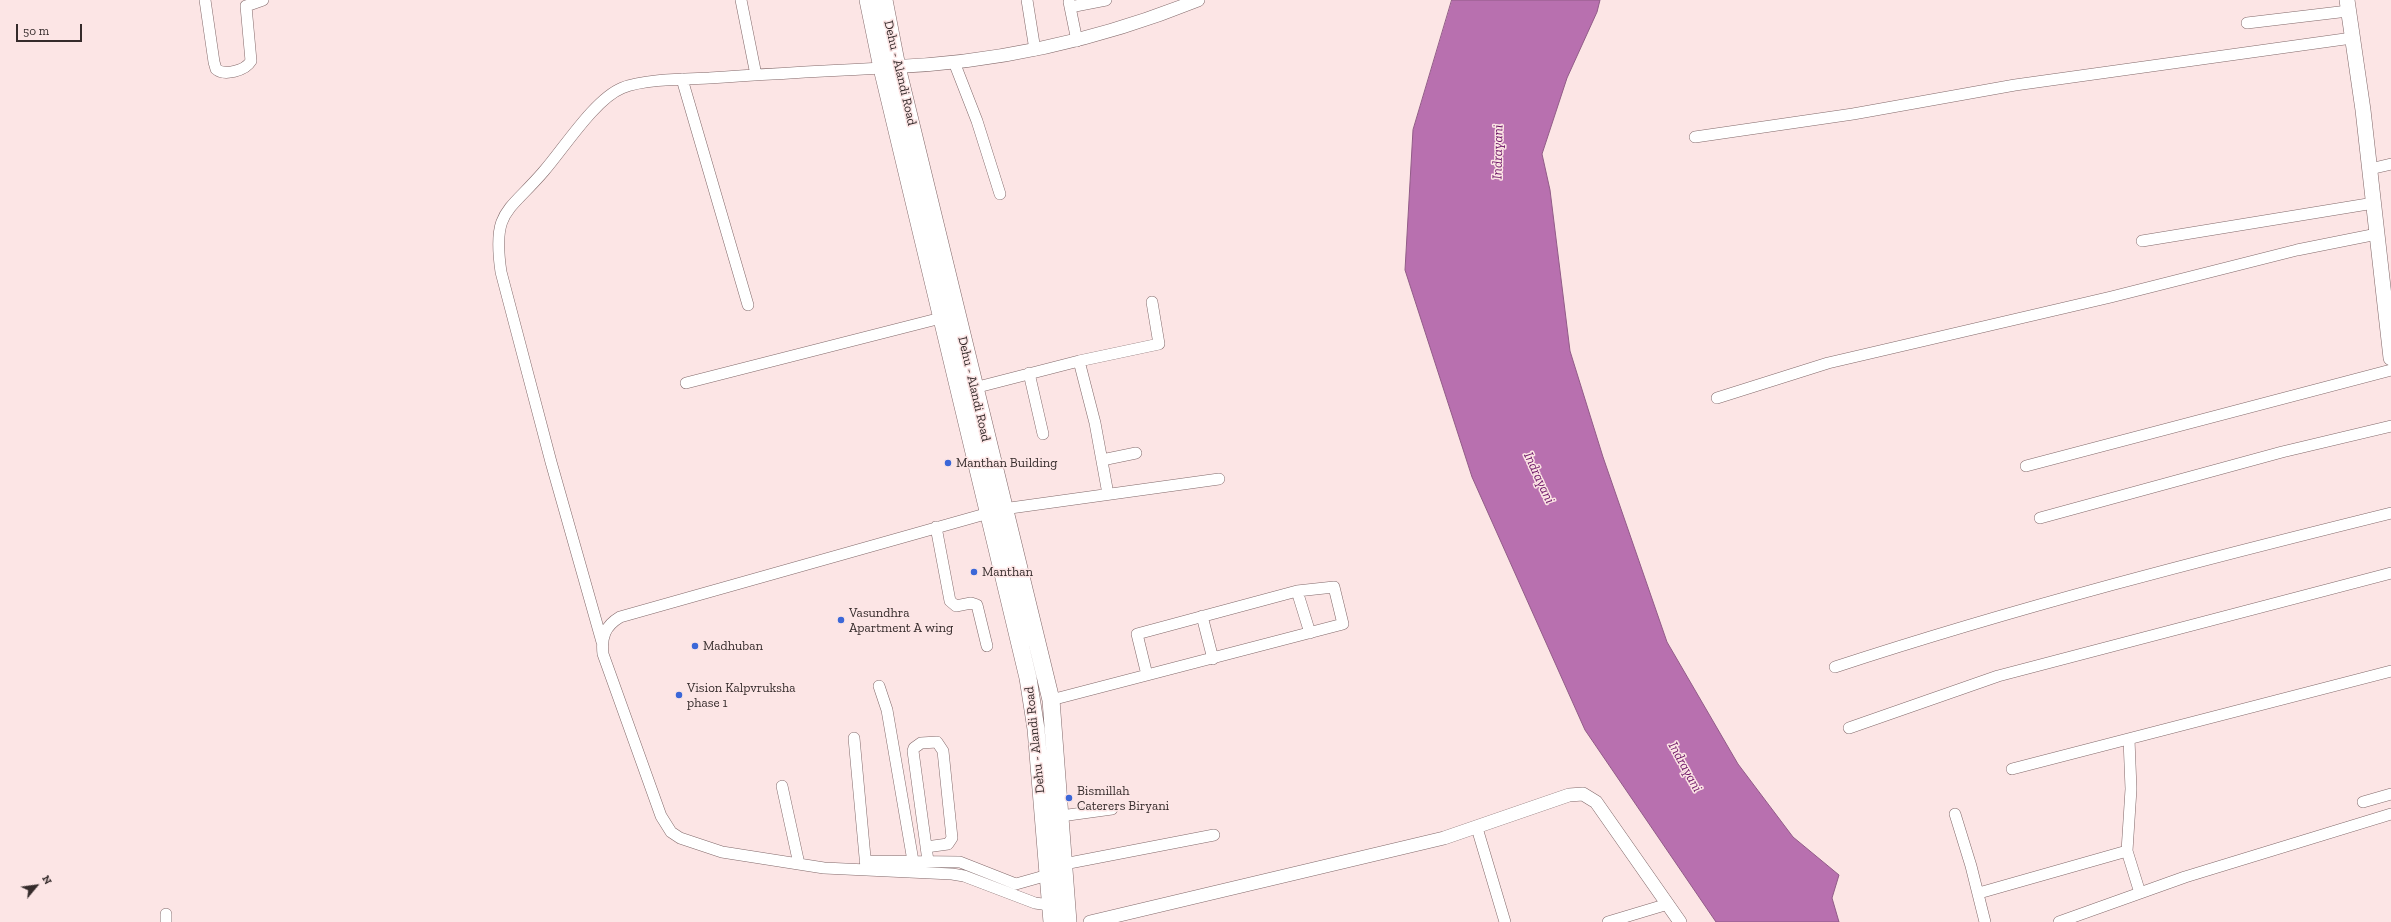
<!DOCTYPE html>
<html>
<head>
<meta charset="utf-8">
<style>
	body { margin:0 }
	#map { position:relative; width:2391px; height:922px; overflow:hidden; background:#fce5e5; font-family:"Zilla Slab",serif }
	canvas { display:block }
	.north { position:absolute; left:16px; top:866px; width:40px; height:40px; -webkit-text-stroke:3px #fce5e5; paint-order:stroke; rotate:61deg; font-size:11px; font-weight:700; line-height:16px; text-align:center; color:#352b2b }
	.north::after { content:''; display:block; margin:auto; width:14px; height:18px; background:#352b2b; clip-path:polygon(50% 0,100% 100%,50% 72%,0 100%) }
	.scale { position:absolute; left:16px; top:24px; width:66px; height:18px; box-sizing:border-box; border:2px solid #352b2b; border-top:0; padding-left:5px; font-size:12px; line-height:14px; white-space:nowrap; color:#352b2b; -webkit-text-stroke:3px #fce5e5; paint-order:stroke }
</style>
</head>
<body>
<div id="map">
<canvas width="2391" height="922"></canvas>
<div class="north">N</div>
<div class="scale">50 m</div>
</div>
<script>
const ctx = document.querySelector('canvas').getContext('2d');
ctx.lineJoin = 'round';
function fillPath(path, color) {
  ctx.fillStyle = color;
  ctx.fill(path, 'evenodd');
}
function trace(path, color, width, dash) {
  ctx.strokeStyle = color;
  ctx.lineWidth = width;
  ctx.lineCap = dash ? 'butt' : 'round';
  ctx.setLineDash(dash || []);
  ctx.stroke(path);
}
function write(font, color, halo, rows, align = 'center') {
  ctx.font = font + ' "Zilla Slab",serif';
  ctx.lineWidth = 3;
  ctx.setLineDash([]);
  ctx.textBaseline = 'middle';
  ctx.strokeStyle = halo;
  ctx.fillStyle = color;
  for (const [text, x, y, turn = 0] of rows) {
    ctx.save();
    ctx.translate(x, y);
    ctx.rotate((+turn || 0) * Math.PI / 180);
    ctx.textAlign = isNaN(turn) ? turn : align;
    if (halo) ctx.strokeText(text, 0, 0);
    ctx.fillText(text, 0, 0);
    ctx.restore();
  }
}
const water = new Path2D(`
	M1452,0H1600L1597,12L1567,78L1542,154L1550,190L1570,351L1603,457L1667,642L1738,764L1793,837L1839,875L1832,898L1839,922H1716L1585,730L1472,477L1405,270L1413,130Z`);
fillPath(water, '#b870af');
trace(water, '#915b87', 1);
const minor = new Path2D(`
	M205,0L214,62L216,69C224,76 245,71 251,61L246,6L263,0
	M741,0L756,75
	M1027,0L1035,50
	M1069,2L1077,41
	M1070,7L1106,0
	M2247,23L2348,11
	M954,62L977,121L1000,194
	M682,79L748,305
	M1695,137L1853,114L2015,85L2352,38
	M2370,169L2391,164
	M2142,241L2374,203
	M1079,361L1095,423L1108,494
	M1029,373L1043,434
	M686,383L941,318
	M974,388L1079,361L1159,344L1152,302
	M1717,398L1828,363L2111,297L2297,250L2377,234
	M1102,460L1136,453
	M2026,466L2391,370
	M2040,518L2282,452L2391,426
	M936,527L950,601L956,606L971,603L977,605L987,646
	M1297,591L1310,633
	M1202,616L1213,659
	M602,642L551,462L501,272C492,210 508,213 544,171C564,148 595,99 622,88C643,79 686,79 709,78C767,74 824,71 882,68
	M1835,667C2018,607 2205,559 2391,513
	M879,686L887,710L913,861
	M1051,700L1343,624L1334,587L1297,591L1137,634L1147,675
	M1849,728L1998,676L2391,573
	M854,738L866,868
	M2012,769L2391,671
	M782,786L799,864
	M2363,802L2391,794
	M1955,814L1971,866L1985,922
	M1061,816L1112,809
	M1477,828L1505,922
	M926,847L948,844L952,838L943,751L937,742L921,743L914,748L913,751L928,861
	M2127,851L2131,789L2129,739
	M865,861L960,862L1016,884L1048,875
	M1064,864L1214,835
	M1979,893L2127,851L2140,893
	M1056,906L1035,903L964,876L952,874L824,868L722,852L680,838L671,832L661,816L603,654C601,637 605,626 620,617L1003,509L1219,479
	M166,914V922
	M1608,922L1668,904
	M2059,922L2185,877L2391,814`);
const tertiary = new Path2D(`
	M889,67C995,63 1099,40 1198,0
	M1090,922L1444,838L1569,795L1583,794L1596,802L1680,922`);
const secondary = new Path2D(`
	M2347,0L2363,110L2391,358`);
const primary = new Path2D(`
	M868,0L882,68L1028,678L1036,729L1052,922
	M884,0L897,67L1051,700L1068,922`);
trace(minor, '#82696a', 12);
trace(tertiary, '#82696a', 14);
trace(secondary, '#82696a', 16);
trace(primary, '#82696a', 18);
trace(minor, '#fff', 11);
trace(tertiary, '#fff', 13);
trace(secondary, '#fff', 15);
trace(primary, '#fff', 17);
for (const [x, y, r, color] of [
	[948,463,4,"#3b67d8"],
	[974,572,4,"#3b67d8"],
	[841,620,4,"#3b67d8"],
	[695,646,4,"#3b67d8"],
	[679,695,4,"#3b67d8"],
	[1069,798,4,"#3b67d8"]
]) {
  const dot = new Path2D();
  dot.arc(x, y, r, 0, 2 * Math.PI);
  ctx.fillStyle = color;
  ctx.fill(dot);
  trace(dot, '#fce5e5', 1.5);
}
write('13px', '#352b2b', '#fce5e5', [
	["Dehu - Alandi Road",900,73,77],
	["Dehu - Alandi Road",974,389,77],
	["Dehu - Alandi Road",1035,740,-96]
]);
write('13px', '#352b2b', '#fce5e5', [
	["Manthan Building",956,463],
	["Manthan",982,572],
	["Vasundhra",849,613],
	["Apartment A wing",849,628],
	["Madhuban",703,646],
	["Vision Kalpvruksha",687,688],
	["phase 1",687,703],
	["Bismillah",1077,791],
	["Caterers Biryani",1077,806]
], 'left');
write('italic 14px', '#6e1668', '#fce5e5', [
	["Indrayani",1498,152,-89],
	["Indrayani",1539,478,65],
	["Indrayani",1685,767,61]
]);
</script>
</body>
</html>
